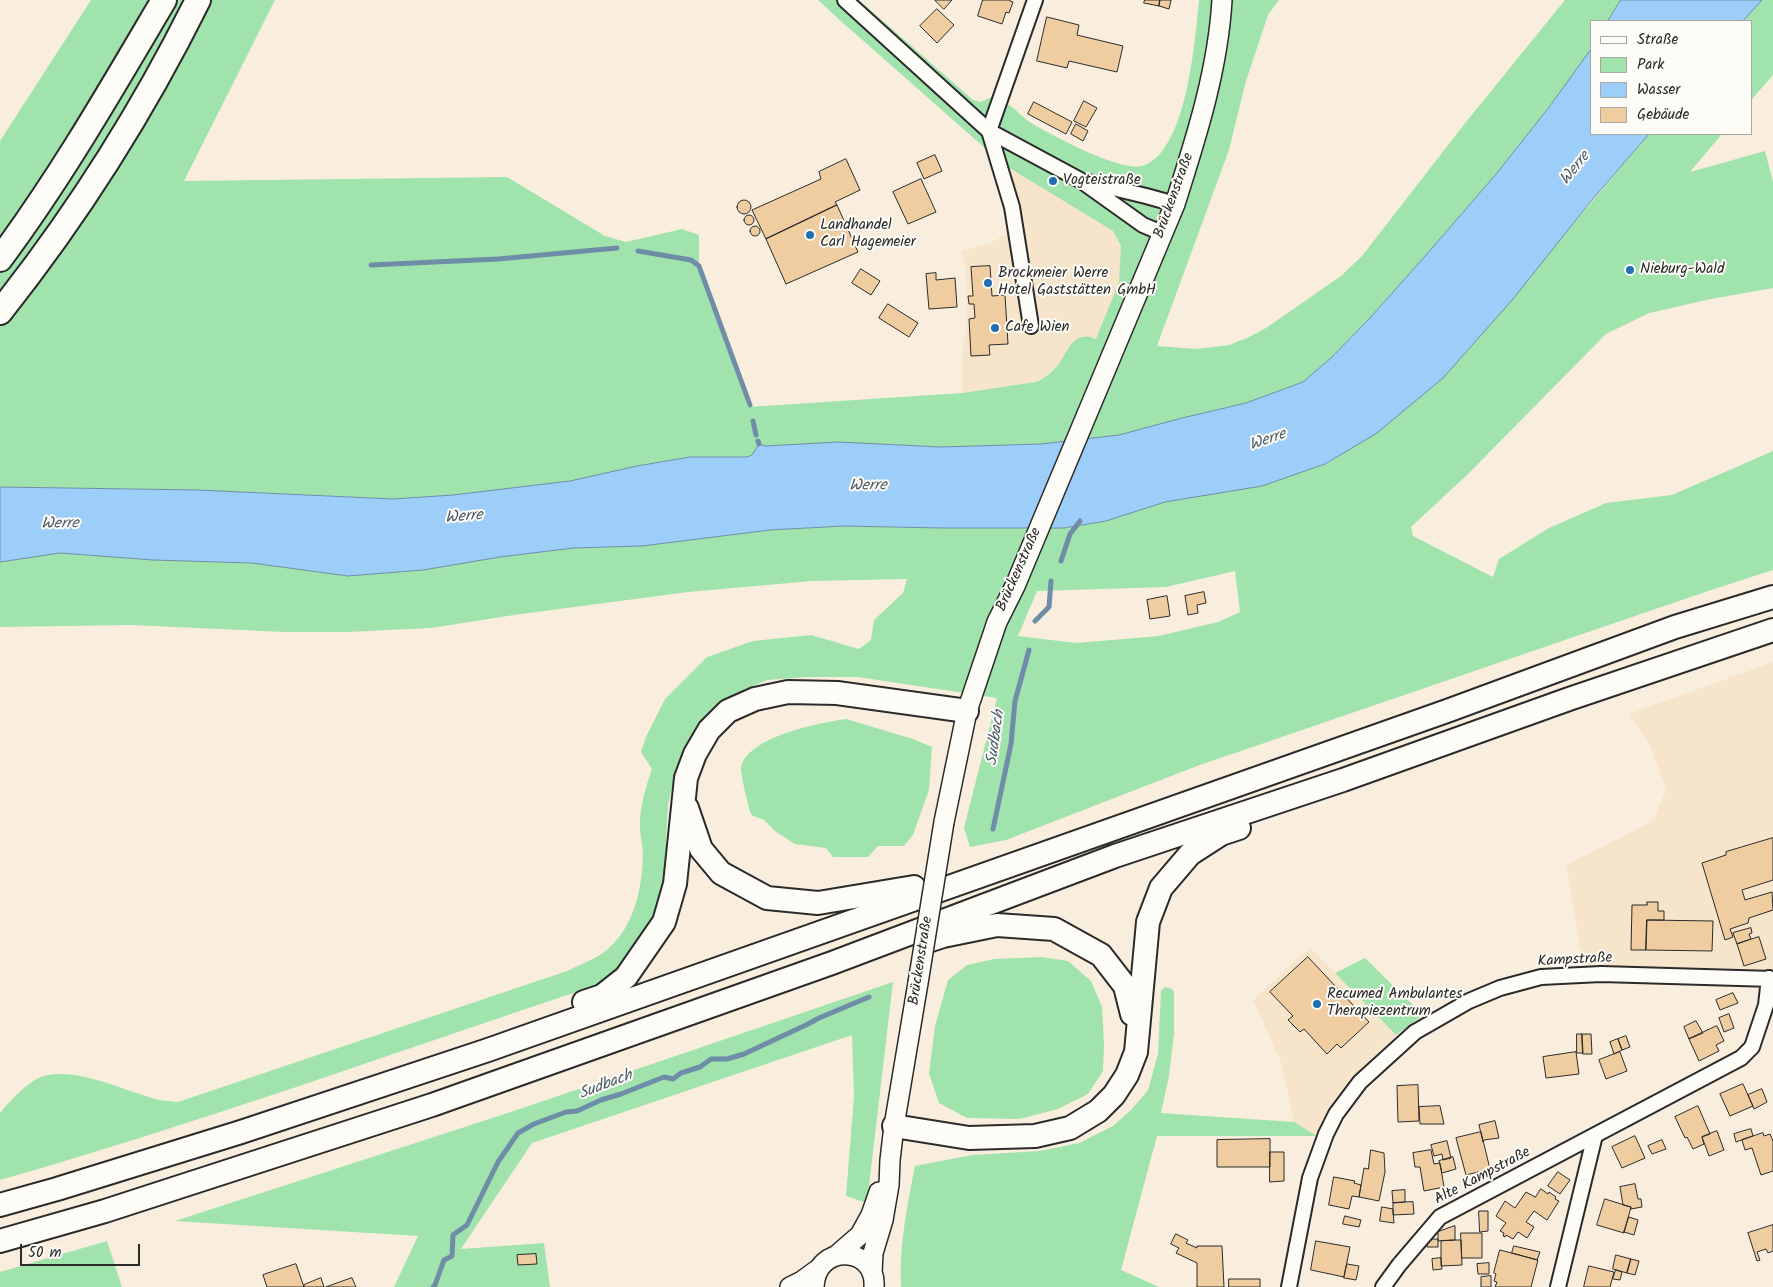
<!DOCTYPE html>
<html>
<head>
<meta charset="utf-8">
<style>
	body { margin:0 }
	#map { position:relative; width:1773px; height:1287px; overflow:hidden; background:#f9eedd; font-family:Kalam,sans-serif }
	canvas { display:block }
	.legend { position:absolute; left:1590px; top:20px; width:162px; height:115px; box-sizing:border-box; background:#fdfcf7; border:1px solid #a9a8a5; margin:0; padding:6px 9px; list-style:none; font-size:15px; color:#2b2b2b }
	.legend li { display:flex; align-items:center; gap:10px; height:25px }
	.legend b { width:25px; border:1px solid #a9a8a5 }
	.scale { position:absolute; left:20px; top:1244px; width:120px; height:22px; box-sizing:border-box; border:2px solid #2b2b2b; border-top:0; padding-left:6px; font-size:15px; line-height:18px; white-space:nowrap; color:#2b2b2b; -webkit-text-stroke:4px #fdfcf7; paint-order:stroke }
</style>
</head>
<body>
<div id="map">
<canvas width="1773" height="1287"></canvas>
<ul class="legend">
<li><b style="height:6px;background:#fdfcf7"></b>Straße</li>
<li><b style="height:14px;background:#a0e3ad"></b>Park</li>
<li><b style="height:14px;background:#9dcef9"></b>Wasser</li>
<li><b style="height:14px;background:#f0cda1"></b>Gebäude</li>
</ul>
<div class="scale">50 m</div>
</div>
<script>
const ctx = document.querySelector('canvas').getContext('2d');
ctx.lineJoin = 'round';
function fillPath(path, color) {
  ctx.fillStyle = color;
  ctx.fill(path, 'evenodd');
}
function trace(path, color, width, dash) {
  ctx.strokeStyle = color;
  ctx.lineWidth = width;
  ctx.lineCap = dash ? 'butt' : 'round';
  ctx.setLineDash(dash || []);
  ctx.stroke(path);
}
function write(font, color, halo, rows, align = 'center') {
  ctx.font = font + ' Kalam,sans-serif';
  ctx.lineWidth = 4;
  ctx.setLineDash([]);
  ctx.textBaseline = 'middle';
  ctx.strokeStyle = halo;
  ctx.fillStyle = color;
  for (const [text, x, y, turn = 0] of rows) {
    ctx.save();
    ctx.translate(x, y);
    ctx.rotate((+turn || 0) * Math.PI / 180);
    ctx.textAlign = isNaN(turn) ? turn : align;
    if (halo) ctx.strokeText(text, 0, 0);
    ctx.fillText(text, 0, 0);
    ctx.restore();
  }
}
fillPath(new Path2D(`
	M1004,164L1113,231L1121,246L1119,282L1096,339L1062,358L1052,371L1044,378L1036,382L962,393V352L967,320L966,268L961,251L990,243L1007,234L1018,211Z
	M1773,662V974L1583,966L1566,865L1653,821L1666,790L1651,748L1629,714Z
	M1310,947L1396,1035L1354,1075L1329,1112L1317,1136L1294,1122L1281,1062L1253,1000Z`), '#f6e4cb');
fillPath(new Path2D(`
	M91,0H275L184,181L507,177L605,236L626,242L682,229L699,235V271L748,407L962,393L1036,382C1045,378 1052,372 1058,365C1068,351 1074,329 1096,339L1119,282L1121,246L1113,231L1003,164L842,22L818,0H859L973,100L980,102L992,97C997,100 1004,102 1009,105C1018,111 1024,119 1033,124C1053,136 1121,172 1142,166C1187,153 1195,39 1199,0H1279L1268,15L1246,81L1229,150L1157,346L1197,349L1229,345L1247,338L1266,328L1341,276L1362,256L1466,122L1565,0H1621L1608,21H1592V48L1590,52L1550,106L1497,173L1433,247L1370,318L1331,358L1303,382L1246,403L1182,418L1119,435L1041,444L941,447L838,442L765,446L759,444L752,455L747,457H690L637,466L571,481L453,495L393,499L198,490L0,487V141Z
	M1762,0H1773V75L1752,99V21H1743Z
	M1649,134H1722L1690,172L1765,151L1773,182V288L1711,299L1649,313L1606,334L1467,475L1411,527L1413,536L1493,577L1499,559L1549,528L1606,503L1672,495L1773,451V570L1711,590L1197,766L1006,840L970,847L964,828L997,698L858,677H807L767,680L737,693L709,717L676,771L668,804L666,841L668,879L663,907L628,963L594,986C396,1052 200,1123 0,1180V1113C10,1101 29,1080 44,1076C79,1067 126,1092 159,1100C165,1101 172,1101 178,1102L567,971C581,964 599,958 610,947C635,924 642,887 643,855C643,844 639,832 640,821C641,803 646,786 652,769L641,752L646,737L665,699L707,657L753,641L811,635L859,649L871,640L874,620L903,593L907,579L812,581L688,592L514,615L431,628L346,632H285L131,625L0,627V562L60,553L153,560L252,563L348,576L423,570L500,557L573,548L642,546L770,530L844,526L942,528H1064L1106,521L1165,502L1261,486L1326,464L1377,432L1443,378ZM1235,571L1240,612L1218,622L1159,636L1076,643L1018,636L1037,591L1166,587Z
	M846,719L913,739L932,747L929,790L913,835L904,846H878L868,857H833L826,848L795,844L776,832L764,820L753,816L750,812C748,803 740,773 741,767C749,736 819,723 846,719Z
	M1042,957L1068,961L1091,981L1102,1007L1104,1043L1103,1071L1088,1094L1058,1109L1019,1119L967,1118L939,1103L929,1074L935,1026L948,980L967,965L994,959Z
	M1365,958L1423,1015L1396,1035L1335,973Z
	M893,982L867,1203L846,1196L854,1096L852,1035L532,1143L461,1249L544,1243L550,1287H394L418,1236L175,1221L514,1111Z
	M1165,987L1170,988L1174,991V1034L1169,1076L1161,1113L1294,1122L1317,1136H1157L1121,1270L1159,1287H901C899,1246 907,1206 915,1166L972,1155L1040,1151L1079,1143L1113,1126L1131,1110L1148,1090L1158,1054L1161,991Z
	M107,1241L122,1287H0V1272Z`), '#a0e3ad');
const water = new Path2D(`
	M1621,0H1762L1743,21H1608Z
	M1592,48V134H1649L1591,201L1513,299L1443,378L1377,433L1325,464L1262,486L1165,502L1106,521L1064,528H942L844,526L770,530L642,546L573,548L500,557L423,570L348,576L252,563L153,560L60,553L0,562V487L198,490L393,499L453,495L570,481L637,466L690,457H747L752,455L759,444L765,446L838,442L941,447L1041,444L1119,435L1182,418L1246,403L1303,382L1331,358L1370,318L1433,247L1497,173L1550,106Z`);
fillPath(water, '#9dcef9');
trace(water, '#6f8da7', 1);
trace(new Path2D(`
	M638,251L691,260L699,266L750,405
	M371,265L498,259L617,248
	M753,421L756,435
	M758,441L759,444
	M1061,561L1070,534L1080,521
	M1035,621L1049,607L1051,581
	M993,829L1011,744L1015,701L1029,650
	M433,1287L435,1285L444,1260L452,1256L453,1235L467,1225L498,1162L518,1133L534,1124L566,1112L577,1111L601,1100L621,1094L664,1077L673,1079L681,1073L700,1067L711,1059H727L744,1054L806,1025L819,1018L869,997`), '#6f8da7', 5);
const building = new Path2D(`
	M935,0H952L944,9Z
	M983,0H1010V1L1013,2L1009,13L1006,12L1002,24L978,16Z
	M1145,0H1160L1159,6L1144,3Z
	M1160,0H1171L1169,9L1159,6Z
	M937,9L954,25L937,43L920,26Z
	M1047,17L1079,25L1077,35L1123,46L1117,72L1069,61L1067,68L1037,61Z
	M1084,101L1097,108L1086,127L1074,121Z
	M1034,102L1072,122L1066,134L1028,114Z
	M1076,124L1088,131L1083,141L1071,134Z
	M935,155L942,171L924,179L917,163Z
	M846,159L860,190L835,202L837,205L766,239L752,210L821,179L819,172Z
	M921,179L936,212L908,224L893,192Z
	M737 207a7 7 0 1 1 14 0a7 7 0 1 1-14 0Z
	M837,205L858,252L786,284L766,239Z
	M744 220a5 5 0 1 1 10 0a5 5 0 1 1-10 0Z
	M750 231a5 5 0 1 1 10 0a5 5 0 1 1-10 0Z
	M990,266L992,296L1005,295L1008,344L989,345L990,355L971,356L969,319L975,318L974,304H969L968,296H973L971,267Z
	M861,269L880,281L871,295L852,283Z
	M936,273V280L955,278L957,307L929,309L926,274Z
	M888,304L918,323L909,337L879,318Z
	M1204,592L1206,603L1197,605L1198,613L1188,615L1185,596Z
	M1167,596L1170,616L1150,619L1147,600Z
	M1773,838V880L1742,890L1745,900L1772,892L1773,910L1749,918L1748,923L1730,929L1733,937L1725,940L1702,863L1726,855V852Z
	M1647,902H1658V911H1664V920H1647L1646,950H1631L1632,905H1647Z
	M1647,920L1713,921L1712,951L1646,950Z
	M1751,928L1752,933L1749,934L1751,939L1737,944L1733,933Z
	M1759,937L1766,959L1744,966L1737,944Z
	M1308,957L1369,1022L1341,1048L1337,1044L1327,1054L1304,1029L1300,1032L1288,1020L1293,1016L1270,992Z
	M1733,993L1738,1003L1720,1010L1716,1000Z
	M1729,1014L1734,1028L1724,1032L1719,1018Z
	M1696,1021L1703,1033L1689,1039L1684,1027Z
	M1717,1026L1724,1041L1716,1045L1719,1051L1699,1061L1689,1039Z
	M1577,1034H1582L1583,1053H1577Z
	M1582,1034H1591L1592,1054H1583Z
	M1626,1036L1630,1047L1622,1050L1618,1039Z
	M1618,1039L1622,1050L1614,1054L1610,1042Z
	M1576,1052L1579,1074L1546,1078L1543,1057Z
	M1620,1052L1627,1071L1606,1079L1599,1060Z
	M1743,1084L1753,1106L1730,1116L1720,1094Z
	M1418,1085L1419,1121L1398,1122L1397,1086Z
	M1762,1089L1767,1102L1754,1109L1748,1095Z
	M1440,1106L1444,1124H1420L1419,1107Z
	M1698,1106L1710,1134L1702,1137L1704,1144L1693,1149L1687,1137L1685,1138L1675,1117Z
	M1495,1121L1499,1138L1484,1140L1483,1142L1479,1125Z
	M1751,1129L1753,1136L1736,1142L1734,1134Z
	M1717,1131L1724,1150L1709,1156L1702,1137Z
	M1481,1132L1490,1169L1466,1175L1456,1138Z
	M1763,1133L1764,1136L1770,1134L1773,1141V1171L1761,1175L1752,1148L1745,1150L1742,1140Z
	M1635,1136L1645,1158L1622,1168L1612,1147Z
	M1270,1139V1167H1217V1140Z
	M1662,1140L1666,1149L1652,1154L1648,1146Z
	M1447,1141L1451,1158L1443,1160L1442,1154L1434,1156L1431,1145Z
	M1371,1150L1384,1153L1385,1172L1379,1201L1359,1197L1364,1168L1368,1169Z
	M1431,1150L1434,1164L1440,1163L1444,1187L1424,1191L1420,1167H1415L1413,1153Z
	M1270,1152H1284V1181L1270,1182Z
	M1453,1157L1456,1169L1442,1173L1439,1161Z
	M1558,1172L1570,1180L1560,1194L1548,1186Z
	M1334,1177L1355,1181L1354,1183L1361,1185L1359,1197L1352,1196L1349,1209L1329,1205Z
	M1635,1184L1638,1199H1641L1642,1207L1631,1209V1207L1623,1205L1620,1187Z
	M1541,1189L1548,1194L1549,1192L1556,1197L1555,1199L1559,1201L1547,1220L1534,1211L1526,1222L1534,1227L1527,1238L1518,1232L1513,1239L1506,1235L1505,1237L1503,1236L1504,1233L1500,1231L1506,1223L1496,1216L1505,1201L1515,1208L1526,1192L1535,1197Z
	M1405,1190V1202L1393,1203L1392,1191Z
	M1605,1199L1631,1207L1624,1233L1597,1225Z
	M1413,1202L1414,1214L1393,1215V1203Z
	M1382,1207L1393,1209L1394,1223L1380,1221Z
	M1479,1211H1488V1231L1480,1232Z
	M1345,1216L1361,1220L1359,1227L1343,1224Z
	M1629,1217L1638,1220L1634,1235L1624,1232Z
	M1773,1225V1251L1768,1253L1766,1249L1757,1252L1760,1260L1757,1261L1748,1233Z
	M1455,1226V1240L1438,1241V1232Z
	M1461,1233H1482V1258H1462Z
	M1176,1234L1188,1240L1186,1243L1197,1248V1246H1222L1224,1287H1197V1263L1176,1253L1179,1248L1171,1244Z
	M1430,1239H1438V1247H1427V1243Z
	M1455,1240H1461L1462,1265L1441,1266V1241Z
	M1316,1241L1350,1247L1344,1277L1311,1270Z
	M1514,1246L1540,1252L1537,1260L1512,1253Z
	M1500,1250L1538,1260L1531,1287H1495L1497,1282L1494,1281L1496,1274L1494,1273Z
	M536,1254L537,1264L518,1265L517,1255Z
	M1616,1255L1631,1259L1627,1273L1613,1269Z
	M1441,1258L1442,1269L1433,1270L1432,1259Z
	M1631,1259L1639,1261L1635,1275L1627,1273Z
	M1489,1263V1274H1478L1477,1264Z
	M296,1264L304,1287H267L263,1275Z
	M1347,1264L1359,1266L1356,1280L1344,1278Z
	M1589,1266L1614,1272L1610,1287H1584Z
	M1616,1270L1622,1272L1620,1280L1613,1279Z
	M1491,1276V1287H1481V1277Z
	M321,1278L324,1287H304V1285Z
	M352,1278L356,1287H326Z
	M1229,1279H1260V1287H1229Z`);
fillPath(building, '#f0cda1');
trace(building, '#2b2b2b', 1);
const minor = new Path2D(`
	M845,0L989,131L1080,180L1143,225L1162,233
	M989,131L1012,207L1031,326
	M989,131L1035,0
	M1088,182L1146,196L1175,204
	M1289,1287L1310,1178L1326,1134L1336,1114L1360,1082L1415,1032L1469,1001L1500,988L1541,977L1601,974L1773,979
	M1383,1287L1399,1265L1440,1217L1741,1058L1752,1047L1766,1005L1769,978
	M1558,1287L1595,1135`);
const secondary = new Path2D(`
	M944,822L967,711L997,622L1015,586L1175,204C1196,138 1218,70 1222,0
	M837,1255L860,1235L871,1215L879,1192
	M872,1273L873,1253L883,1220L889,1185L890,1160L894,1126L918,983
	M790,1287L802,1281L817,1270
	M814,1287C816,1242 877,1246 874,1287`);
const trunk = new Path2D(`
	M687,808L701,849L721,873L767,898L818,903L914,887
	M928,941L943,936L997,925L1054,929L1101,955L1125,986L1132,1014
	M584,1002L602,996L626,977L664,922L675,884L686,778L695,754L709,730L728,711L755,699L788,692L837,693L967,711
	M894,1126L969,1138L1035,1136L1070,1128L1098,1111L1114,1095L1127,1075L1136,1052L1148,922L1161,888L1190,854L1221,834L1239,828
	M0,1205L57,1189L241,1132L488,1050L1447,711L1675,627L1773,597
	M0,1241L105,1211L432,1105L832,963L1115,856L1343,780L1569,699L1773,630`);
const motorway = new Path2D(`
	M0,259C61,177 112,88 164,0
	M0,312C77,215 143,111 198,0`);
trace(minor, '#2b2b2b', 18);
trace(secondary, '#2b2b2b', 22);
trace(trunk, '#2b2b2b', 26);
trace(motorway, '#2b2b2b', 28);
trace(minor, '#fdfcf7', 14);
trace(secondary, '#fdfcf7', 19);
trace(trunk, '#fdfcf7', 22);
trace(motorway, '#fdfcf7', 24);
const secondaryBridge = new Path2D(`
	M918,983L944,822`);
trace(secondaryBridge, '#2b2b2b', 22, []);
trace(secondaryBridge, '#fdfcf7', 19);
for (const [x, y, r, color] of [
	[1053,181,5,"#1f6fb2"],
	[810,235,5,"#1f6fb2"],
	[1630,270,5,"#1f6fb2"],
	[988,283,5,"#1f6fb2"],
	[995,328,5,"#1f6fb2"],
	[1317,1004,5,"#1f6fb2"]
]) {
  const dot = new Path2D();
  dot.arc(x, y, r, 0, 2 * Math.PI);
  ctx.fillStyle = color;
  ctx.fill(dot);
  trace(dot, '#fdfcf7', 2);
}
write('15px', '#2b2b2b', '#fdfcf7', [
	["Vogteistraße",1063,181],
	["Landhandel",820,226],
	["Carl Hagemeier",820,243],
	["Nieburg-Wald",1640,270],
	["Brockmeier Werre",998,274],
	["Hotel Gaststätten GmbH",998,291],
	["Cafe Wien",1005,328],
	["Recumed Ambulantes",1327,995],
	["Therapiezentrum",1327,1012]
], 'left');
write('15px', '#2b2b2b', '#fdfcf7', [
	["Brückenstraße",1175,196,-70],
	["Brückenstraße",1020,570,-66],
	["Brückenstraße",922,961,-81],
	["Kampstraße",1575,961,-3],
	["Alte Kampstraße",1483,1177,-28]
]);
write('italic 16px', '#4d5c69', '#fdfcf7', [
	["Werre",1576,169,-51],
	["Werre",1268,441,-19],
	["Werre",868,487,-1],
	["Werre",464,518,-5],
	["Werre",60,525,-1],
	["Sudbach",997,738,-82],
	["Sudbach",606,1086,-21]
]);
</script>
</body>
</html>
